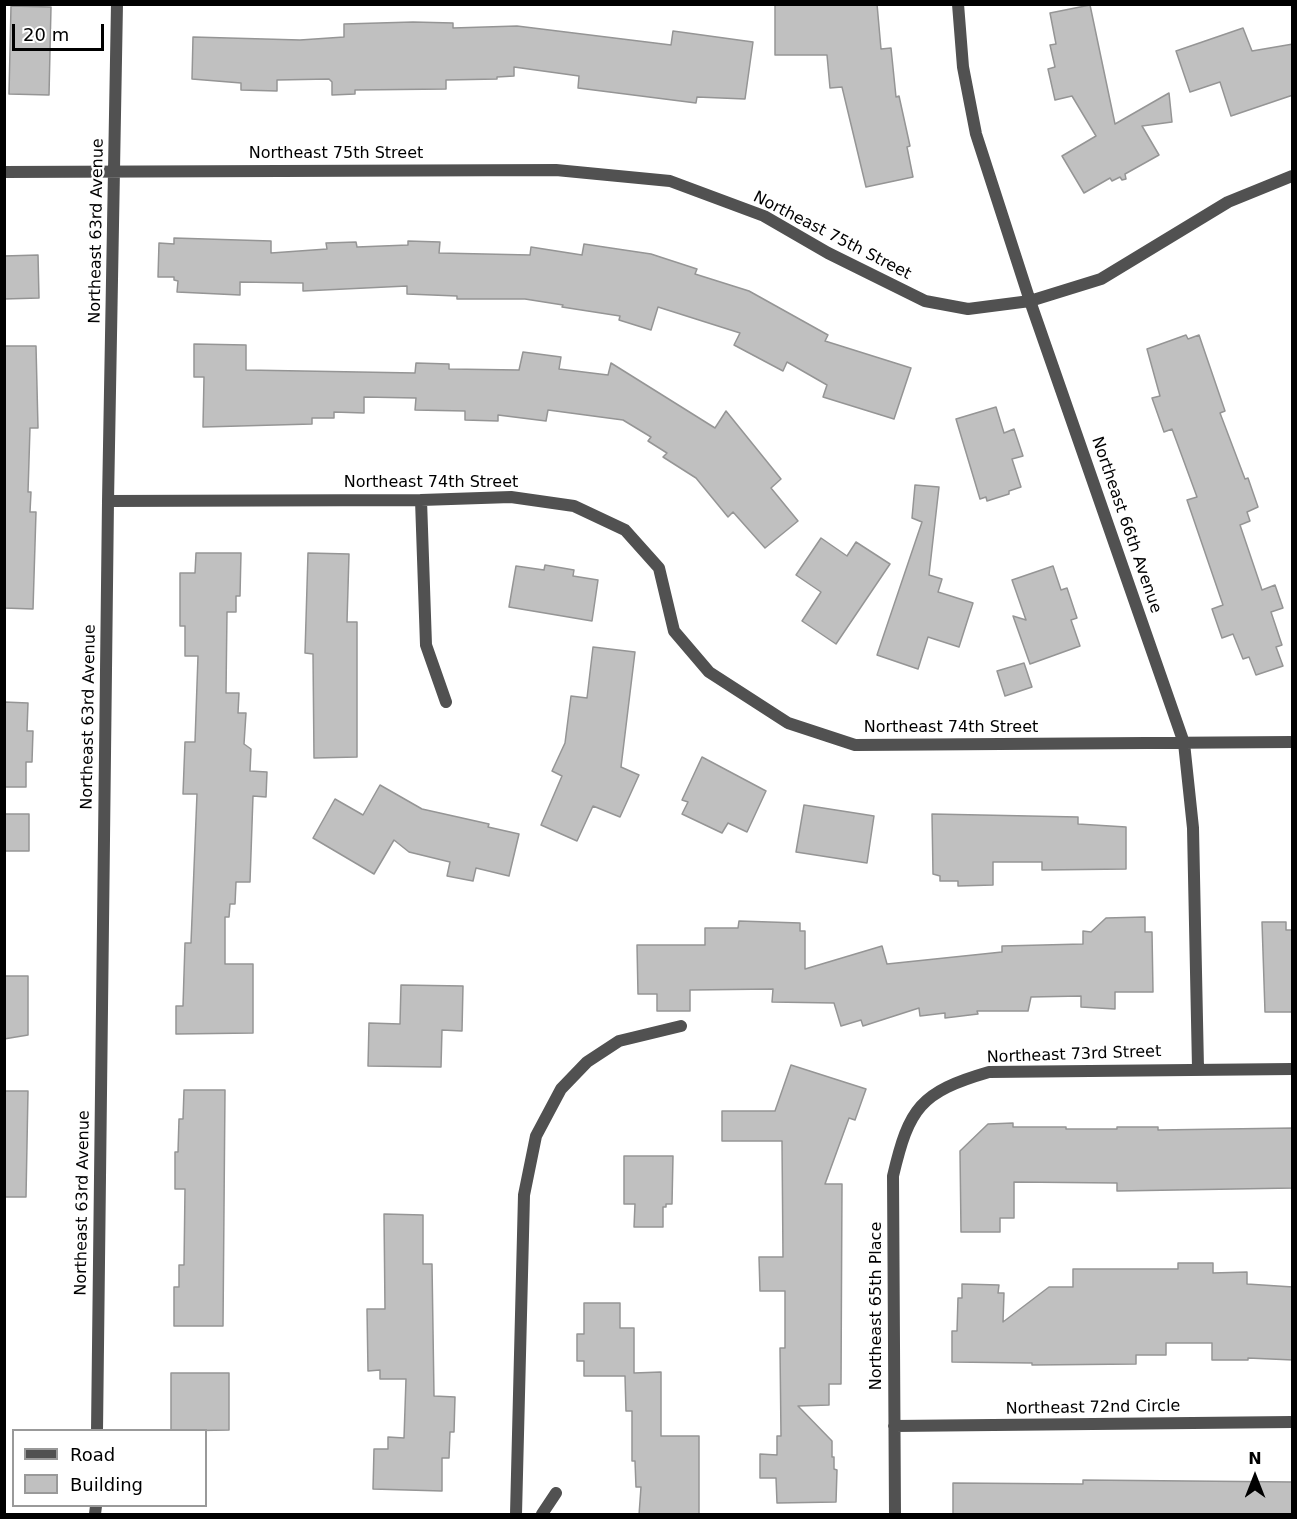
<!DOCTYPE html>
<html>
<head>
<meta charset="utf-8">
<style>
	body { margin:0 }
	#map { position:relative; width:1297px; height:1519px; overflow:hidden; background:#fff; font-family:"DejaVu Sans",sans-serif }
	canvas { display:block }
	.frame { position:absolute; inset:0; border:6px solid #000; pointer-events:none }
	.legend { position:absolute; left:12px; top:1429px; width:195px; height:78px; box-sizing:border-box; background:#fff; border:2px solid #999; margin:0; padding:8px 10px; list-style:none; font-size:18px; color:#000 }
	.legend li { display:flex; align-items:center; gap:12px; height:30px }
	.legend b { width:30px; border:2px solid #999 }
	.north { position:absolute; left:1225px; top:1447px; width:60px; height:60px; -webkit-text-stroke:4px #fff; paint-order:stroke; rotate:0deg; font-size:16px; font-weight:700; line-height:24px; text-align:center; color:#000 }
	.north::after { content:''; display:block; margin:auto; width:21px; height:27px; background:#000; clip-path:polygon(50% 0,100% 100%,50% 72%,0 100%) }
	.scale { position:absolute; left:12px; top:24px; width:92px; height:27px; box-sizing:border-box; border:3px solid #000; border-top:0; padding-left:8px; font-size:18px; line-height:21px; white-space:nowrap; color:#000; -webkit-text-stroke:4px #fff; paint-order:stroke }
</style>
</head>
<body>
<div id="map">
<canvas width="1297" height="1519"></canvas>
<div class="frame"></div>
<ul class="legend">
<li><b style="height:8px;background:#515151"></b>Road</li>
<li><b style="height:16px;background:#c0c0c0"></b>Building</li>
</ul>
<div class="north">N</div>
<div class="scale">20 m</div>
</div>
<script>
const ctx = document.querySelector('canvas').getContext('2d');
ctx.lineJoin = 'round';
function fillPath(path, color) {
  ctx.fillStyle = color;
  ctx.fill(path, 'evenodd');
}
function trace(path, color, width, dash) {
  ctx.strokeStyle = color;
  ctx.lineWidth = width;
  ctx.lineCap = dash ? 'butt' : 'round';
  ctx.setLineDash(dash || []);
  ctx.stroke(path);
}
function write(font, color, halo, rows, align = 'center') {
  ctx.font = font + ' "DejaVu Sans",sans-serif';
  ctx.lineWidth = 4.5;
  ctx.setLineDash([]);
  ctx.textBaseline = 'middle';
  ctx.strokeStyle = halo;
  ctx.fillStyle = color;
  for (const [text, x, y, turn = 0] of rows) {
    ctx.save();
    ctx.translate(x, y);
    ctx.rotate((+turn || 0) * Math.PI / 180);
    ctx.textAlign = isNaN(turn) ? turn : align;
    if (halo) ctx.strokeText(text, 0, 0);
    ctx.fillText(text, 0, 0);
    ctx.restore();
  }
}
const building = new Path2D(`
	M775,4H877L881,49L891,48L896,97L899,96L910,146L907,147L913,177L866,187L842,87L830,88L827,55H775Z
	M1090,5L1115,124L1169,93L1172,122L1142,126L1159,155L1125,174L1126,179L1122,180L1120,177L1112,181L1110,178L1084,193L1062,156L1096,136L1072,96L1055,100L1048,69L1055,67L1050,45L1056,44L1050,13Z
	M11,6L51,7L49,95L9,94Z
	M413,22L453,23V28L517,26L671,45L673,31L753,42L745,99L697,97L696,103L578,88L579,76L514,67V76L497,77V79L446,80V89L355,90V94L332,95V82L329,79L277,80V91L241,90V83L192,79L193,37L300,40L344,37V24Z
	M1243,28L1252,51L1293,44V95L1231,116L1220,82L1190,92L1176,51Z
	M174,238L271,241V253L327,249L326,243L356,242L357,247L408,245V241L440,242L439,253L530,255L531,247L582,255L584,244L651,254L697,269L695,274L749,291L828,335L825,341L911,368L894,419L823,397L827,385L787,362L783,371L734,345L740,333L658,307L651,330L619,320L620,316L562,307L563,305L525,299H457V296L407,294V286L303,291V283L240,282V295L177,292L178,281L174,280V277H158L159,243L174,244Z
	M38,255L39,298L4,299V256Z
	M1186,335L1188,339L1199,335L1225,411L1220,413L1245,479L1248,478L1258,507L1247,512L1250,521L1240,525L1262,590L1275,585L1283,608L1271,612L1282,645L1276,647L1283,666L1256,675L1249,657L1243,659L1233,634L1222,638L1212,609L1223,605L1187,500L1197,497L1172,429L1164,432L1152,398L1160,396L1147,349Z
	M194,344L246,345V370L415,373L416,363L449,364V369L519,370L523,352L561,357L559,369L608,375L611,363L715,428L726,411L781,479L771,488L798,521L765,548L733,512L728,517L696,478L663,457L667,453L648,441L651,437L623,420L548,410L546,421L498,415V421L465,420V411L415,410L416,398L364,397V413L334,412V418H312V424L203,427L204,377H194Z
	M4,346H36L38,428H30L28,492H31L30,512H36L33,609L4,608Z
	M996,407L1004,433L1014,429L1023,456L1012,459L1021,487L1009,491V494L987,501L986,497L980,499L956,419Z
	M915,485L939,487L929,575L942,579L938,592L973,603L959,647L928,637L918,669L877,655L922,522L912,518Z
	M821,538L847,556L856,542L890,564L836,644L802,621L821,592L796,575Z
	M196,553H241L240,596H236V612H227L226,693H239L238,713H246L244,744L251,749L250,771L267,772L266,797L253,796L250,882H236L235,904H230L229,917H225V964H253V1033L176,1034V1006H183L185,943H191L197,794H183L185,742H195L198,656H185V626H180V573H195Z
	M308,553L349,554L347,622H357V757L314,758L313,654L305,653Z
	M545,565L574,570L573,576L598,580L592,621L509,607L516,566L544,570Z
	M1053,566L1061,590L1067,588L1077,618L1071,620L1080,646L1030,664L1013,616L1026,620L1012,580Z
	M593,647L635,652L621,767L639,775L620,817L593,806L577,841L541,825L562,776L552,771L565,743L571,696L587,698Z
	M1024,663L1032,687L1005,696L997,671Z
	M4,702L28,703L27,731H33L32,762H26V787H4Z
	M702,757L766,791L747,832L728,823L722,833L682,814L688,802L682,800Z
	M380,785L422,809L489,824L488,827L519,834L509,876L476,868L473,881L447,876L450,862L409,852L394,840L374,874L313,838L335,799L363,815Z
	M804,805L874,816L867,863L796,852Z
	M4,814H29V851H4Z
	M932,814L1078,817V824L1126,827V869L1042,870V862H993V885L958,886V881H940V876L933,874Z
	M1145,917V932H1152L1153,992H1115V1009L1081,1007V996L1031,997L1028,1011H977L978,1014L945,1018V1013L920,1016L919,1008L863,1026L861,1020L841,1026L834,1003L772,1002L773,989L690,990V1011H657V994H638L637,945H705V928H738L739,921L800,923V931H805V969L882,946L887,964L1002,952V946L1083,944V931L1091,932L1106,918Z
	M1262,922H1286V930H1293V1012H1265Z
	M4,976H28V1035L4,1039Z
	M401,985L463,986L462,1031L442,1030L441,1067L368,1066L369,1023L400,1024Z
	M791,1065L866,1089L855,1120L849,1118L825,1184H842L841,1384H829V1405L798,1406L832,1441V1457H834V1469L837,1470L836,1502L777,1503L776,1478H760V1454L777,1455V1436H781L780,1348H785V1291H760L759,1257H783L782,1141H722V1111H775Z
	M184,1090H225L223,1326H174V1287H179V1265H184L185,1189H175V1152H178L179,1119H183Z
	M4,1091H28L26,1197H4Z
	M1013,1123V1127H1066V1129H1117V1127H1158V1130L1293,1128V1188L1117,1191V1183L1014,1182V1218H1000V1232H961L960,1151L988,1124Z
	M624,1156H673L672,1204H666V1207H663V1227H634L635,1204H624Z
	M384,1214L423,1215V1264H432L434,1396L455,1397L454,1432H450L449,1458H442V1491L373,1489L374,1449H388V1437L404,1438L406,1379H380V1370L368,1371L367,1309H385Z
	M1178,1263H1213V1273L1247,1272V1284L1293,1287V1360L1248,1358V1360H1212V1343H1166V1355H1136V1364L1032,1365V1363L952,1362V1331H957L958,1298H962V1284L999,1285L998,1293H1004L1003,1322L1049,1287H1073V1269H1178Z
	M584,1303H620V1328H634V1373L661,1372V1436H699V1515H639L641,1487H636L635,1461H632V1411H626L625,1376H584V1361H577V1334H584Z
	M171,1373H229V1430L171,1431Z
	M1083,1480L1293,1482V1515H953V1483L1083,1484Z`);
fillPath(building, '#c0c0c0');
trace(building, '#959595', 1.5);
trace(new Path2D(`
	M516,1514L524,1195L536,1136L561,1089L587,1062L619,1041L681,1026`), '#515151', 12);
trace(new Path2D(`
	M958,4L963,67L976,134L1030,301L1184,743L1193,828L1198,1068
	M4,172L556,170L670,181L764,216L828,253L925,301L968,309L1030,301L1101,279L1228,202L1292,176
	M421,500L426,645L446,702
	M108,501L421,500L511,497L574,506L625,530L659,568L674,631L709,672L788,723L855,745L1292,742
	M894,1426L1292,1422
	M97,1430L108,501L117,4
	M95,1514L96,1506
	M542,1514L556,1493
	M895,1514L893,1176C909,1108 920,1092 989,1072L1292,1069`), '#515151', 12);
write('16px', '#000', '#fff', [
	["Northeast 75th Street",336,154],
	["Northeast 63rd Avenue",97,231,-89],
	["Northeast 75th Street",832,236,27],
	["Northeast 74th Street",431,483],
	["Northeast 66th Avenue",1126,525,71],
	["Northeast 63rd Avenue",89,717,-89],
	["Northeast 74th Street",951,728],
	["Northeast 73rd Street",1074,1055,-2],
	["Northeast 63rd Avenue",83,1203,-89],
	["Northeast 65th Place",877,1306,-90],
	["Northeast 72nd Circle",1093,1408,-1]
]);
</script>
</body>
</html>
